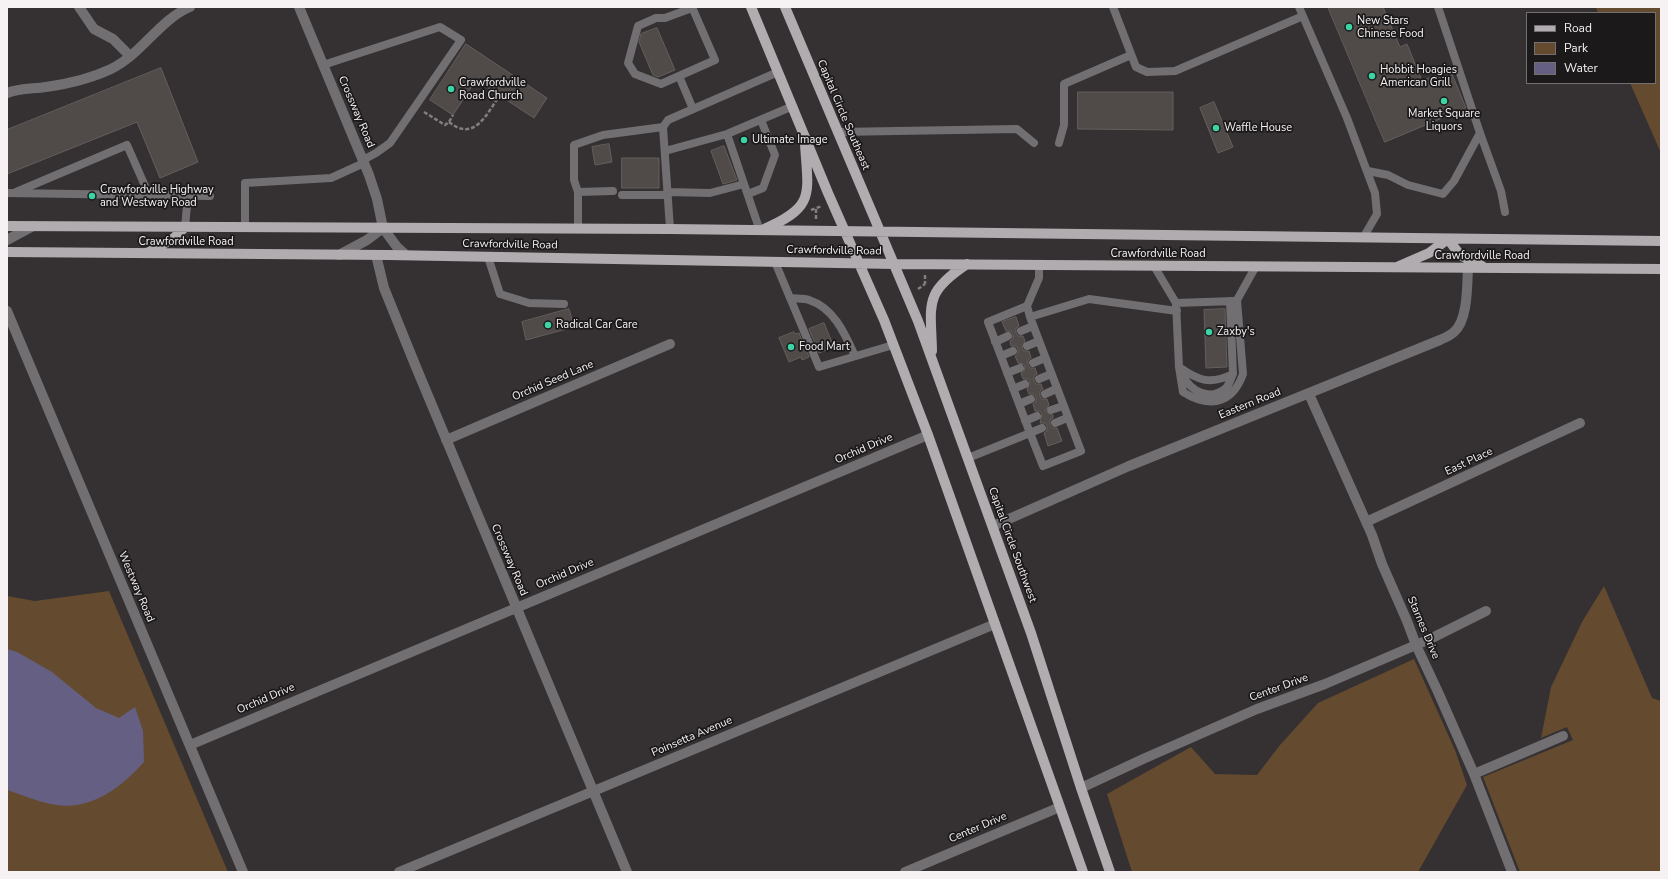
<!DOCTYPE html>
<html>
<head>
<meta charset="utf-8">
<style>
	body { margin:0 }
	#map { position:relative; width:1668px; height:879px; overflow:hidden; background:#353032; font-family:"Nunito Sans",sans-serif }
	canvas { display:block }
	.frame { position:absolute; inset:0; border:8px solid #f6f2f3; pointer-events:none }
	.legend { position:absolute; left:1526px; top:12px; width:130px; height:72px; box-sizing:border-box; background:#1b191a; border:1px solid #737071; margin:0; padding:5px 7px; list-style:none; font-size:12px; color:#f6f2f3 }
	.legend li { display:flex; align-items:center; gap:8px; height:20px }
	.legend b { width:20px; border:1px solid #737071 }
</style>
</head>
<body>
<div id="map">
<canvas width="1668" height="879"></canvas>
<div class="frame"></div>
<ul class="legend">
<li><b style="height:5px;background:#b0acb0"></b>Road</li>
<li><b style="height:11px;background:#644a2f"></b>Park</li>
<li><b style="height:11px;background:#656083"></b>Water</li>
</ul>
</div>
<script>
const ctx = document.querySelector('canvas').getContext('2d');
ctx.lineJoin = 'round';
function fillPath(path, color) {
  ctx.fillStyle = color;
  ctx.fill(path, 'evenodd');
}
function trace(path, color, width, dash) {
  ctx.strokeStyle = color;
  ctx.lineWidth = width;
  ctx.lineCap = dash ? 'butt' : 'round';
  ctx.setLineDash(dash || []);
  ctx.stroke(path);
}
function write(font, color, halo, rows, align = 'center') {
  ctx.font = font + ' "Nunito Sans",sans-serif';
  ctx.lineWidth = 3.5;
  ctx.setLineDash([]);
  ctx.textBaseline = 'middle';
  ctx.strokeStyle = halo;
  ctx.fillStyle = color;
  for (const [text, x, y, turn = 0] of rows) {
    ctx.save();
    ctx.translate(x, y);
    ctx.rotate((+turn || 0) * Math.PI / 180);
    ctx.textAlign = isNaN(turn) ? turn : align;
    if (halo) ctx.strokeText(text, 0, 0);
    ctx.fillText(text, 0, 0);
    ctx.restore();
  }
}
fillPath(new Path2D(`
	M1596,7H1661V153L1630,83H1655V13H1598Z
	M1604,586L1652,698L1661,701V872H1520L1483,777L1573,740L1567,727L1541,738L1551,687L1582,622Z
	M109,591L228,872H7V596L35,601Z
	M1414,659L1455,750L1467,785L1418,872H1132L1107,794L1191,747L1215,774L1257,775L1280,745L1318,703Z`), '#644a2f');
fillPath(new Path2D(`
	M7,649L17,652L52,672L96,708L119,718L135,707L143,731L144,762C121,787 93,810 57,805C41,803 23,795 7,790Z`), '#656083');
const building = new Path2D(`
	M1328,7H1383L1400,47L1407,44L1422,81L1450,69L1466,108L1385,142Z
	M657,28L675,70L658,77L653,75L639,42L641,34Z
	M466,44L547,98L534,118L476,80L453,115L430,100Z
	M161,68L198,162L160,178L137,122L7,174V130Z
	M1078,92H1173V130L1078,129Z
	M1214,102L1233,147L1218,153L1200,108Z
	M609,144L612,162L595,165L592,147Z
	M724,146L737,180L723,184L711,151Z
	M622,158H659V188H622Z
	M569,309L574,327L526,340L522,322Z
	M1225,309L1227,367L1206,368L1204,310Z
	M1016,317L1019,326L1016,328V333L1018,336H1023L1025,341L1022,348L1024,351H1029L1031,358L1028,360V365L1030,368H1035L1037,374L1034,376V381L1036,384H1041L1043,389L1040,391V396L1042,399H1047L1049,405L1046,409V412L1053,415V418L1050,420V425L1052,428H1057L1062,441L1048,446L1044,433L1047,431V426L1045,423H1040L1042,414L1040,411H1035L1033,404L1036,402V397L1034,394H1029L1027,389L1030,382L1028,379H1023L1021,373L1024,371L1025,366L1023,364L1018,363L1015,356L1018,354V349L1016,346H1011L1010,341L1013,339V334L1011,331H1006L1002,322Z
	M824,323L834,347L819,353L809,329Z
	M794,332L795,334L799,333L809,357L802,360L801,357L789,362L779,338Z`);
fillPath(building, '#504b49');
trace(building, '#645f5d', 1);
trace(new Path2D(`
	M424,112L445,125L449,122L453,115
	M449,122C475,143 487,113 500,95
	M816,209V220
	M811,210L822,206
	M925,275V284
	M918,289L925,284`), '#827d7f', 2.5, [4, 2]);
trace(new Path2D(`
	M692,7L715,60L661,84L635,74L628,63L638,26L656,18H665L692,8
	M1113,7L1136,67L1147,72L1175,71L1303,16
	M1299,7L1347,118L1375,193L1377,214L1363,238
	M1438,7L1480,133L1501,191L1505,212
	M323,65L440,27L461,40L390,143L376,153L363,160
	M679,76L693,109
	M837,132L1017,129L1034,143
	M727,134L760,231
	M1059,143L1064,125V84L1131,55
	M665,151L727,134L793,106
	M1368,171L1388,175L1408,185L1443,194L1454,181L1480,133
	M16,192L127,145L149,195
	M578,192L613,191
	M667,192L710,193L744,184
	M7,193L210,196
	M748,194L763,188L775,155L761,120
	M622,195H668
	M185,227L188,195
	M245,228V183L331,178L364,163
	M578,229V192L574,180V145L603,135L663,127
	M670,229L663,127L668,120L778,72
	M488,257L500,294L529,303L564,304
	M775,262L819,367L893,345
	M1154,266L1176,303L1179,367L1183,392C1208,408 1232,405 1243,374L1237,300L1256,266
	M790,298C796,299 803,298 809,300C834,308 845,334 855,356
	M1176,303L1234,301
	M1027,306L1039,278V265
	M1030,317L1089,299L1177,311
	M1021,331L1033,326
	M995,342L1008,336
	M1027,346L1039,341
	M1001,356L1013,351
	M1033,363L1045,358
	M1179,367C1199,381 1210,385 1233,374L1230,301
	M1007,373L1020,368
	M1183,375C1190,391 1210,402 1226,388C1229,385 1231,378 1233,374
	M1039,379L1051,374
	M1013,389L1025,384
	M1045,394L1056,389
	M1019,404L1031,399
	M1051,410L1063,406
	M1025,421L1037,416
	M1055,423L1067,418
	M968,458L1030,433L988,322L1027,306L1030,317L1081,451L1043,466L1030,433L1042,428`), '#716f71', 8);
trace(new Path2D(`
	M79,7L94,29L113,39L130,56
	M7,93C20,88 33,89 46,87C67,84 92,78 111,69C142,54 159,20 190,7
	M7,240L33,226
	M376,255L384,288L416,367L627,872
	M7,311L243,872
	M1309,394L1372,535L1382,564L1407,621L1416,645L1438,692L1474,774L1512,872
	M446,440L670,344
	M1366,522L1580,423
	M993,526L1129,466L1440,340C1444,338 1450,336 1454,332C1468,320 1467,286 1468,268
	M190,745L928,435
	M1474,774L1563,736
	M1081,788L1143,759L1257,709L1325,684L1430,639L1486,611
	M399,872L995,624
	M905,872L1060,807`), '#716f71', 10);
trace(new Path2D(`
	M299,7L369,175L377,199L383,228L397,247L406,255
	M339,255L367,240L383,228`), '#716f71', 10);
trace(new Path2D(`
	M751,7L828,193L884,320L928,435L1083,872
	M785,7L918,321L1031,633L1081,788L1110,872
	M7,226L670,229L1661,241
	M764,229C816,207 808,194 805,144
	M1448,239L1460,255L1482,266
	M7,252L388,255L895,264L1661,269
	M147,253L174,238L185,227
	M1399,266L1429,253L1448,239
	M932,351C931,304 923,293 967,264`), '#b0acb0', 10);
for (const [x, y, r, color] of [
	[1349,27,4,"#3bd4a4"],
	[1372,76,4,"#3bd4a4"],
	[451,89,4,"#3bd4a4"],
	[1444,101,4,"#3bd4a4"],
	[1216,128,4,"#3bd4a4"],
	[744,140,4,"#3bd4a4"],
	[92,196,4,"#3bd4a4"],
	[548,325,4,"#3bd4a4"],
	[1209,332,4,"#3bd4a4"],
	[791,347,4,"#3bd4a4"]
]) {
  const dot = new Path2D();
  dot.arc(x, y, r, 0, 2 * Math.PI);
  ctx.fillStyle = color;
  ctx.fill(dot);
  trace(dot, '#1b191a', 1.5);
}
write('11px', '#f6f2f3', '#1b191a', [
	["New Stars",1357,21],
	["Chinese Food",1357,34],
	["Hobbit Hoagies",1380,70],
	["American Grill",1380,83],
	["Crawfordville",459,83],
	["Road Church",459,96],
	["Market Square",1444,114,"center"],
	["Liquors",1444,127,"center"],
	["Waffle House",1224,128],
	["Ultimate Image",752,140],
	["Crawfordville Highway",100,190],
	["and Westway Road",100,203],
	["Radical Car Care",556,325],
	["Zaxby's",1217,332],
	["Food Mart",799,347]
], 'left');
write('11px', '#f6f2f3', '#1b191a', [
	["Crossway Road",356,112,67],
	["Capital Circle Southeast",843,115,67],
	["Crawfordville Road",186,242],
	["Crawfordville Road",510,245,1],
	["Crawfordville Road",834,251,1],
	["Crawfordville Road",1158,254],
	["Crawfordville Road",1482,256],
	["Orchid Seed Lane",553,381,-23],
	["Eastern Road",1250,404,-22],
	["Orchid Drive",864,449,-23],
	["East Place",1469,462,-25],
	["Capital Circle Southwest",1012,545,70],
	["Crossway Road",509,560,67],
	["Orchid Drive",565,574,-23],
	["Westway Road",136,587,67],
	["Starnes Drive",1423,628,67],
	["Center Drive",1279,688,-20],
	["Orchid Drive",266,699,-23],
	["Poinsetta Avenue",692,737,-23],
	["Center Drive",978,828,-23]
]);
</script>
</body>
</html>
